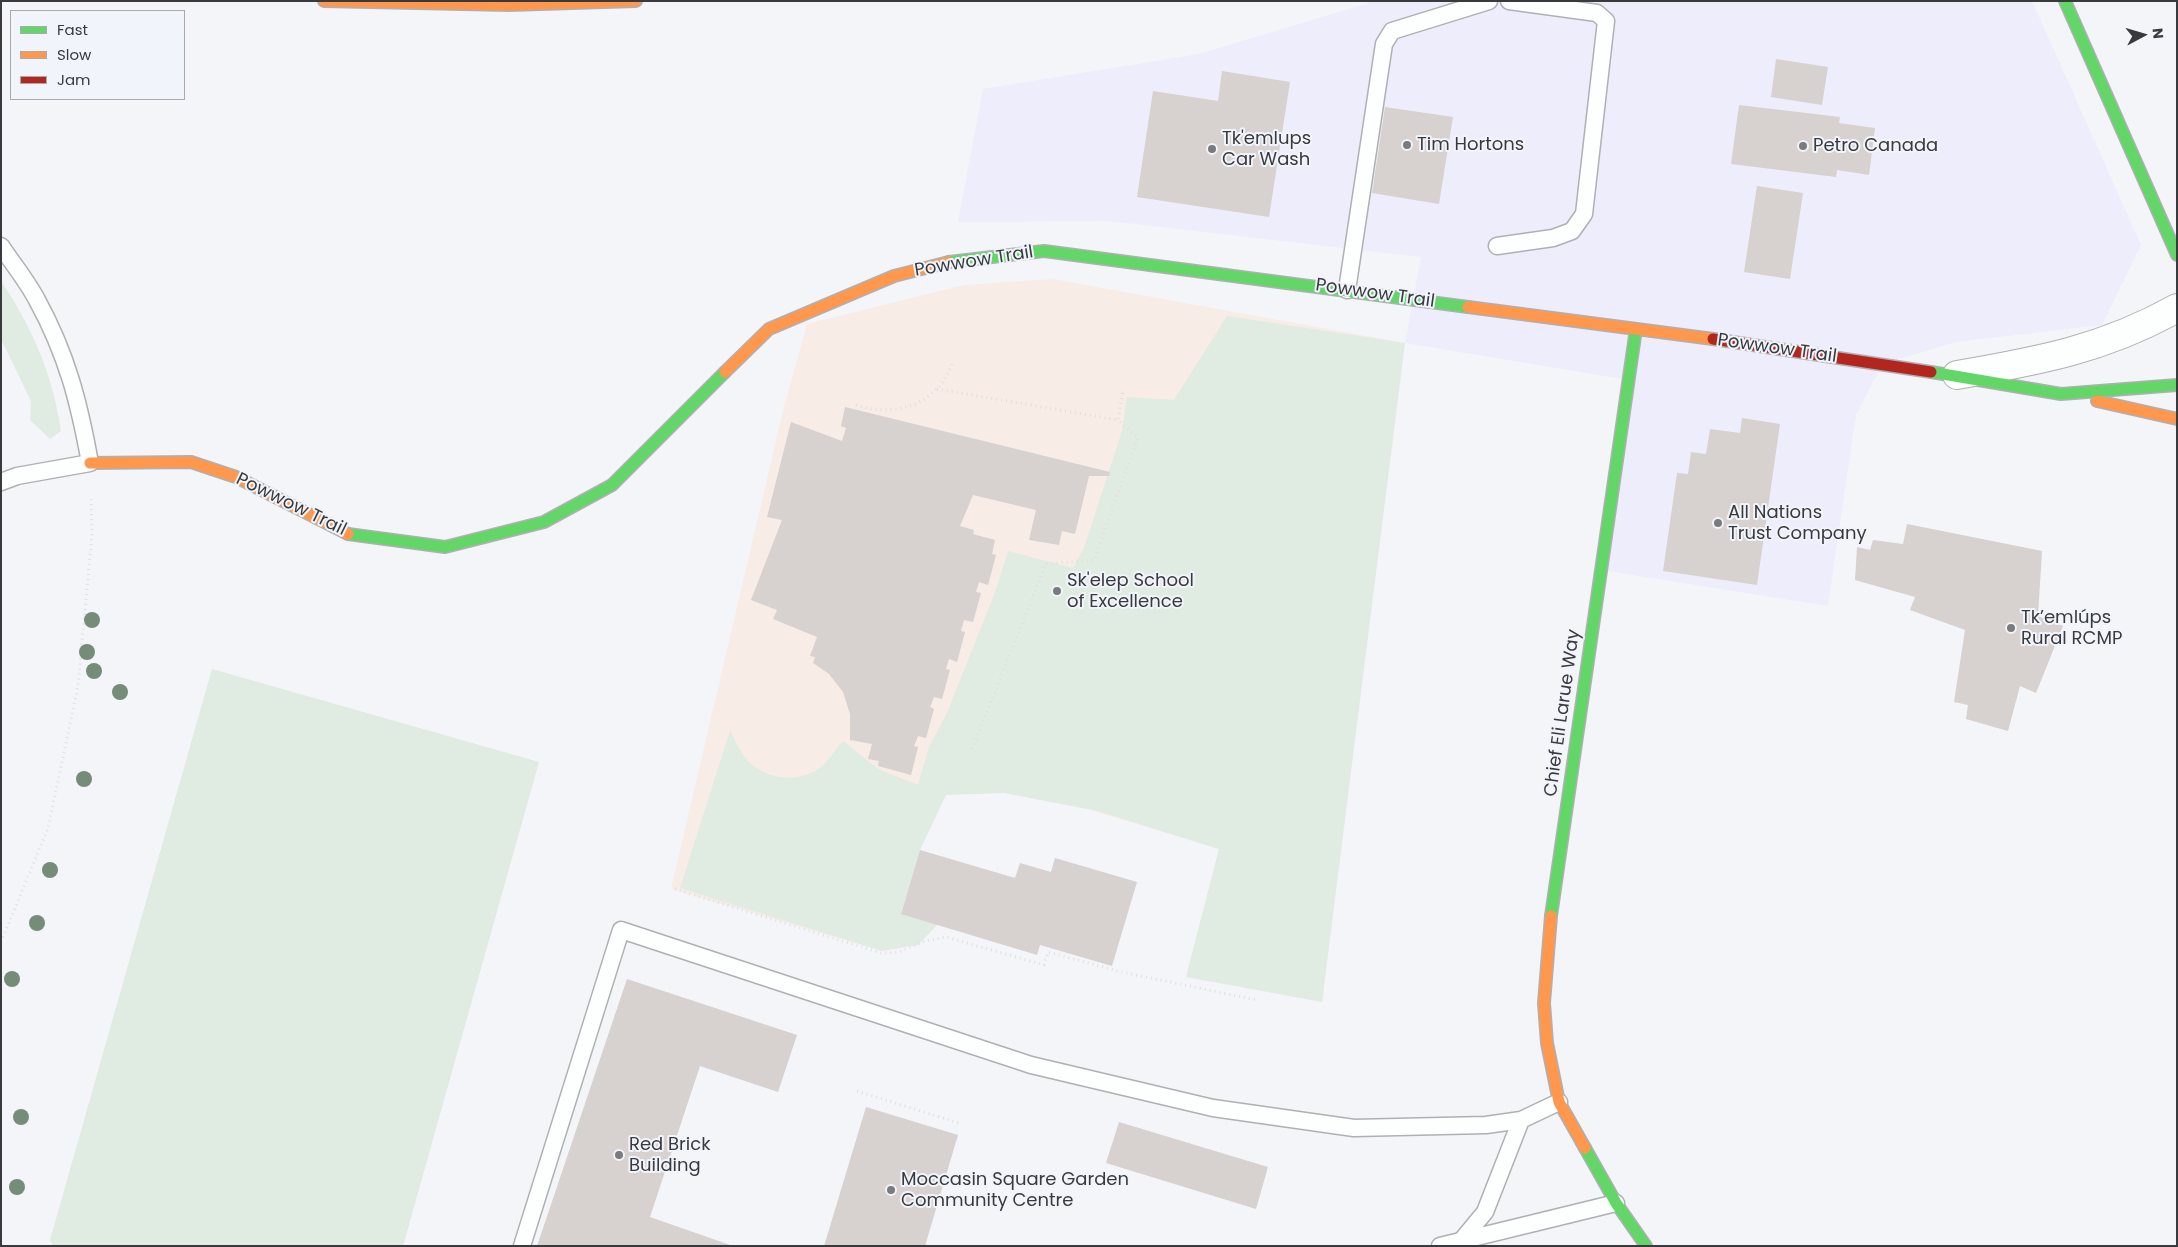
<!DOCTYPE html>
<html>
<head>
<meta charset="utf-8">
<style>
	body { margin:0 }
	#map { position:relative; width:2178px; height:1247px; overflow:hidden; background:#f3f5f8; font-family:Poppins,sans-serif }
	canvas { display:block }
	.frame { position:absolute; inset:0; border:2px solid #393a3d; pointer-events:none }
	.legend { position:absolute; left:10px; top:10px; width:175px; height:90px; box-sizing:border-box; background:#f1f4fa; border:1px solid #a7aaae; margin:0; padding:6px 9px; list-style:none; font-size:15px; color:#393a3d }
	.legend li { display:flex; align-items:center; gap:10px; height:25px }
	.legend b { width:25px; border:1px solid #a7aaae }
	.north { position:absolute; left:2118px; top:10px; width:50px; height:50px; -webkit-text-stroke:4px #f1f4fa; paint-order:stroke; rotate:84deg; font-size:14px; font-weight:700; line-height:20px; text-align:center; color:#393a3d }
	.north::after { content:''; display:block; margin:auto; width:18px; height:22px; background:#393a3d; clip-path:polygon(50% 0,100% 100%,50% 72%,0 100%) }
</style>
</head>
<body>
<div id="map">
<canvas width="2178" height="1247"></canvas>
<div class="frame"></div>
<ul class="legend">
<li><b style="height:6px;background:#63d668"></b>Fast</li>
<li><b style="height:6px;background:#ff974d"></b>Slow</li>
<li><b style="height:6px;background:#b3261e"></b>Jam</li>
</ul>
<div class="north">N</div>
</div>
<script>
const ctx = document.querySelector('canvas').getContext('2d');
ctx.lineJoin = 'round';
function fillPath(path, color) {
  ctx.fillStyle = color;
  ctx.fill(path, 'evenodd');
}
function trace(path, color, width, dash) {
  ctx.strokeStyle = color;
  ctx.lineWidth = width;
  ctx.lineCap = dash ? 'butt' : 'round';
  ctx.setLineDash(dash || []);
  ctx.stroke(path);
}
function write(font, color, halo, rows, align = 'center') {
  ctx.font = font + ' Poppins,sans-serif';
  ctx.lineWidth = 4;
  ctx.setLineDash([]);
  ctx.textBaseline = 'middle';
  ctx.strokeStyle = halo;
  ctx.fillStyle = color;
  for (const [text, x, y, turn = 0] of rows) {
    ctx.save();
    ctx.translate(x, y);
    ctx.rotate((+turn || 0) * Math.PI / 180);
    ctx.textAlign = isNaN(turn) ? turn : align;
    if (halo) ctx.strokeText(text, 0, 0);
    ctx.fillText(text, 0, 0);
    ctx.restore();
  }
}
fillPath(new Path2D(`
	M1375,1H2032L2141,245L2102,325L1956,342L1882,364L1856,415L1828,606L1601,570L1629,380L1405,343L1421,257L1108,221L958,222L983,89L1199,54Z`), '#eeedfb');
fillPath(new Path2D(`
	M1053,279L1405,343L1189,966L1219,849L962,771L926,789L882,951L671,889L783,411L807,324L964,285Z`), '#f7ece6');
fillPath(new Path2D(`
	M1,281C32,327 53,375 61,431L50,439L30,420L31,401L1,339Z
	M1227,316L1405,343L1322,1002L1186,977L1219,849L1098,811L1004,793L946,795L920,850L901,913L938,924L918,945L882,951L680,888L730,731C735,740 741,754 748,761C766,779 795,783 817,770C827,764 836,749 843,741L878,769L918,785L929,747L947,713L996,590L1008,551L1073,568L1084,548L1122,431L1127,397L1174,400Z
	M212,669L539,762L403,1246H53L50,1240Z`), '#e0ebe1');
fillPath(new Path2D(`
	M1776,59L1828,67L1822,105L1771,97Z
	M1222,71L1290,82L1269,217L1137,197L1153,91L1218,101Z
	M1739,105L1840,117L1839,123L1875,128L1869,175L1837,170L1836,177L1731,164Z
	M1385,107L1453,117L1439,204L1372,193Z
	M1757,186L1803,193L1790,279L1744,272Z
	M845,407L1110,472L1109,476H1089L1075,534L1062,531L1059,545L1029,540L1036,510L973,495L960,526L974,530L973,534L995,540L992,554L996,555L988,585L979,582L976,592L981,593L973,622L964,620L961,631L965,632L957,662L949,659L946,669L950,670L942,699L934,697L930,707L934,709L926,738L918,736L914,746L918,747L911,775L878,766L879,761L868,759L872,744L850,740V714L843,692L829,674L813,663L815,657L810,656L817,637L773,619L777,610L751,600L782,520L767,517L791,422L842,441L846,428L841,426Z
	M1742,418L1780,424L1757,585L1663,571L1677,473L1688,474L1691,452L1706,454L1710,429L1740,433Z
	M1907,524L2042,551L2038,616L2063,626L2036,693L2020,686L2008,731L1966,719L1968,705L1954,702L1965,630L1910,610L1915,597L1855,580L1857,547L1870,550L1873,540L1903,544Z
	M920,850L1015,878L1020,863L1051,872L1055,858L1137,882L1112,966L1040,945L1037,955L901,914Z
	M627,979L797,1035L778,1092L700,1066L650,1217L733,1246H537Z
	M866,1107L958,1135L925,1246H824Z
	M1119,1122L1268,1167L1256,1209L1106,1163Z`), '#d7d1cf');
const lane = new Path2D(`
	M1,246C13,264 27,281 37,300C67,355 79,402 90,463L17,476L1,482
	M1497,246L1553,238L1572,231L1584,214L1606,21L1597,13L1509,1
	M1347,290L1384,44L1392,31L1489,1
	M1461,1241L1485,1212L1521,1120
	M522,1246L621,930L1031,1065L1213,1108L1354,1128L1486,1125L1521,1120L1559,1102
	M1440,1246L1616,1203`);
const street = new Path2D(`
	M1957,375C2038,361 2104,349 2177,308`);
const fast = new Path2D(`
	M2065,1L2177,255
	M949,262L1044,251L1468,307
	M1931,372L2061,394L2177,385
	M348,534L445,547L544,522L612,485L725,372
	M1551,916L1636,329
	M1585,1148L1616,1203L1646,1246`);
const slow = new Path2D(`
	M324,1L509,5L636,1
	M1468,307L1713,339
	M725,372L769,329L894,276L949,262
	M2097,401L2177,419
	M90,463L191,462L236,477L348,534
	M1551,916L1544,1003L1547,1043L1559,1102L1585,1148`);
const jam = new Path2D(`
	M1713,339L1931,372`);
trace(lane, '#afb0b3', 19);
trace(street, '#afb0b3', 30);
trace(fast, '#afb0b3', 14);
trace(slow, '#afb0b3', 14);
trace(jam, '#afb0b3', 14);
trace(new Path2D(`
	M937,389L1118,420L1123,390
	M856,405C895,418 937,405 952,364
	M972,749L1046,564L1094,560L1138,438L1118,420
	M675,889L881,953L899,952L925,941L946,937L1044,965L1048,952L1117,971L1257,1000
	M1,942L48,828L78,686L92,535L91,495
	M857,1091L959,1123`), '#dfe0e1', 3, [1, 4]);
trace(lane, '#fdfefe', 16);
trace(street, '#fdfefe', 28);
trace(fast, '#63d668', 11);
trace(slow, '#ff974d', 11);
trace(jam, '#b3261e', 11);
ctx.fillStyle = '#758c78';
for (const [x, y] of [
	[92,620],
	[87,652],
	[94,671],
	[120,692],
	[84,779],
	[50,870],
	[37,923],
	[12,979],
	[21,1117],
	[17,1187]
]) {
  ctx.beginPath();
  ctx.arc(x, y, 8, 0, 2 * Math.PI);
  ctx.fill();
}
for (const [x, y, r, color] of [
	[1407,145,5,"#7a7b7e"],
	[1803,146,5,"#7a7b7e"],
	[1212,149,5,"#7a7b7e"],
	[1718,523,5,"#7a7b7e"],
	[1057,591,5,"#7a7b7e"],
	[2011,628,5,"#7a7b7e"],
	[619,1155,5,"#7a7b7e"],
	[891,1190,5,"#7a7b7e"]
]) {
  const dot = new Path2D();
  dot.arc(x, y, r, 0, 2 * Math.PI);
  ctx.fillStyle = color;
  ctx.fill(dot);
  trace(dot, '#f1f4fa', 2);
}
write('18px', '#393a3d', '#f1f4fa', [
	["Tk'emlups",1222,139],
	["Car Wash",1222,160],
	["Tim Hortons",1417,145],
	["Petro Canada",1813,146],
	["All Nations",1728,513],
	["Trust Company",1728,534],
	["Sk'elep School",1067,581],
	["of Excellence",1067,602],
	["Tk’emlúps",2021,618],
	["Rural RCMP",2021,639],
	["Red Brick",629,1145],
	["Building",629,1166],
	["Moccasin Square Garden",901,1180],
	["Community Centre",901,1201]
], 'left');
write('18px', '#393a3d', '#f1f4fa', [
	["Powwow Trail",974,262,-9],
	["Powwow Trail",1375,294,8],
	["Powwow Trail",1777,349,8],
	["Powwow Trail",291,505,26],
	["Chief Eli Larue Way",1563,713,-82]
]);
</script>
</body>
</html>
